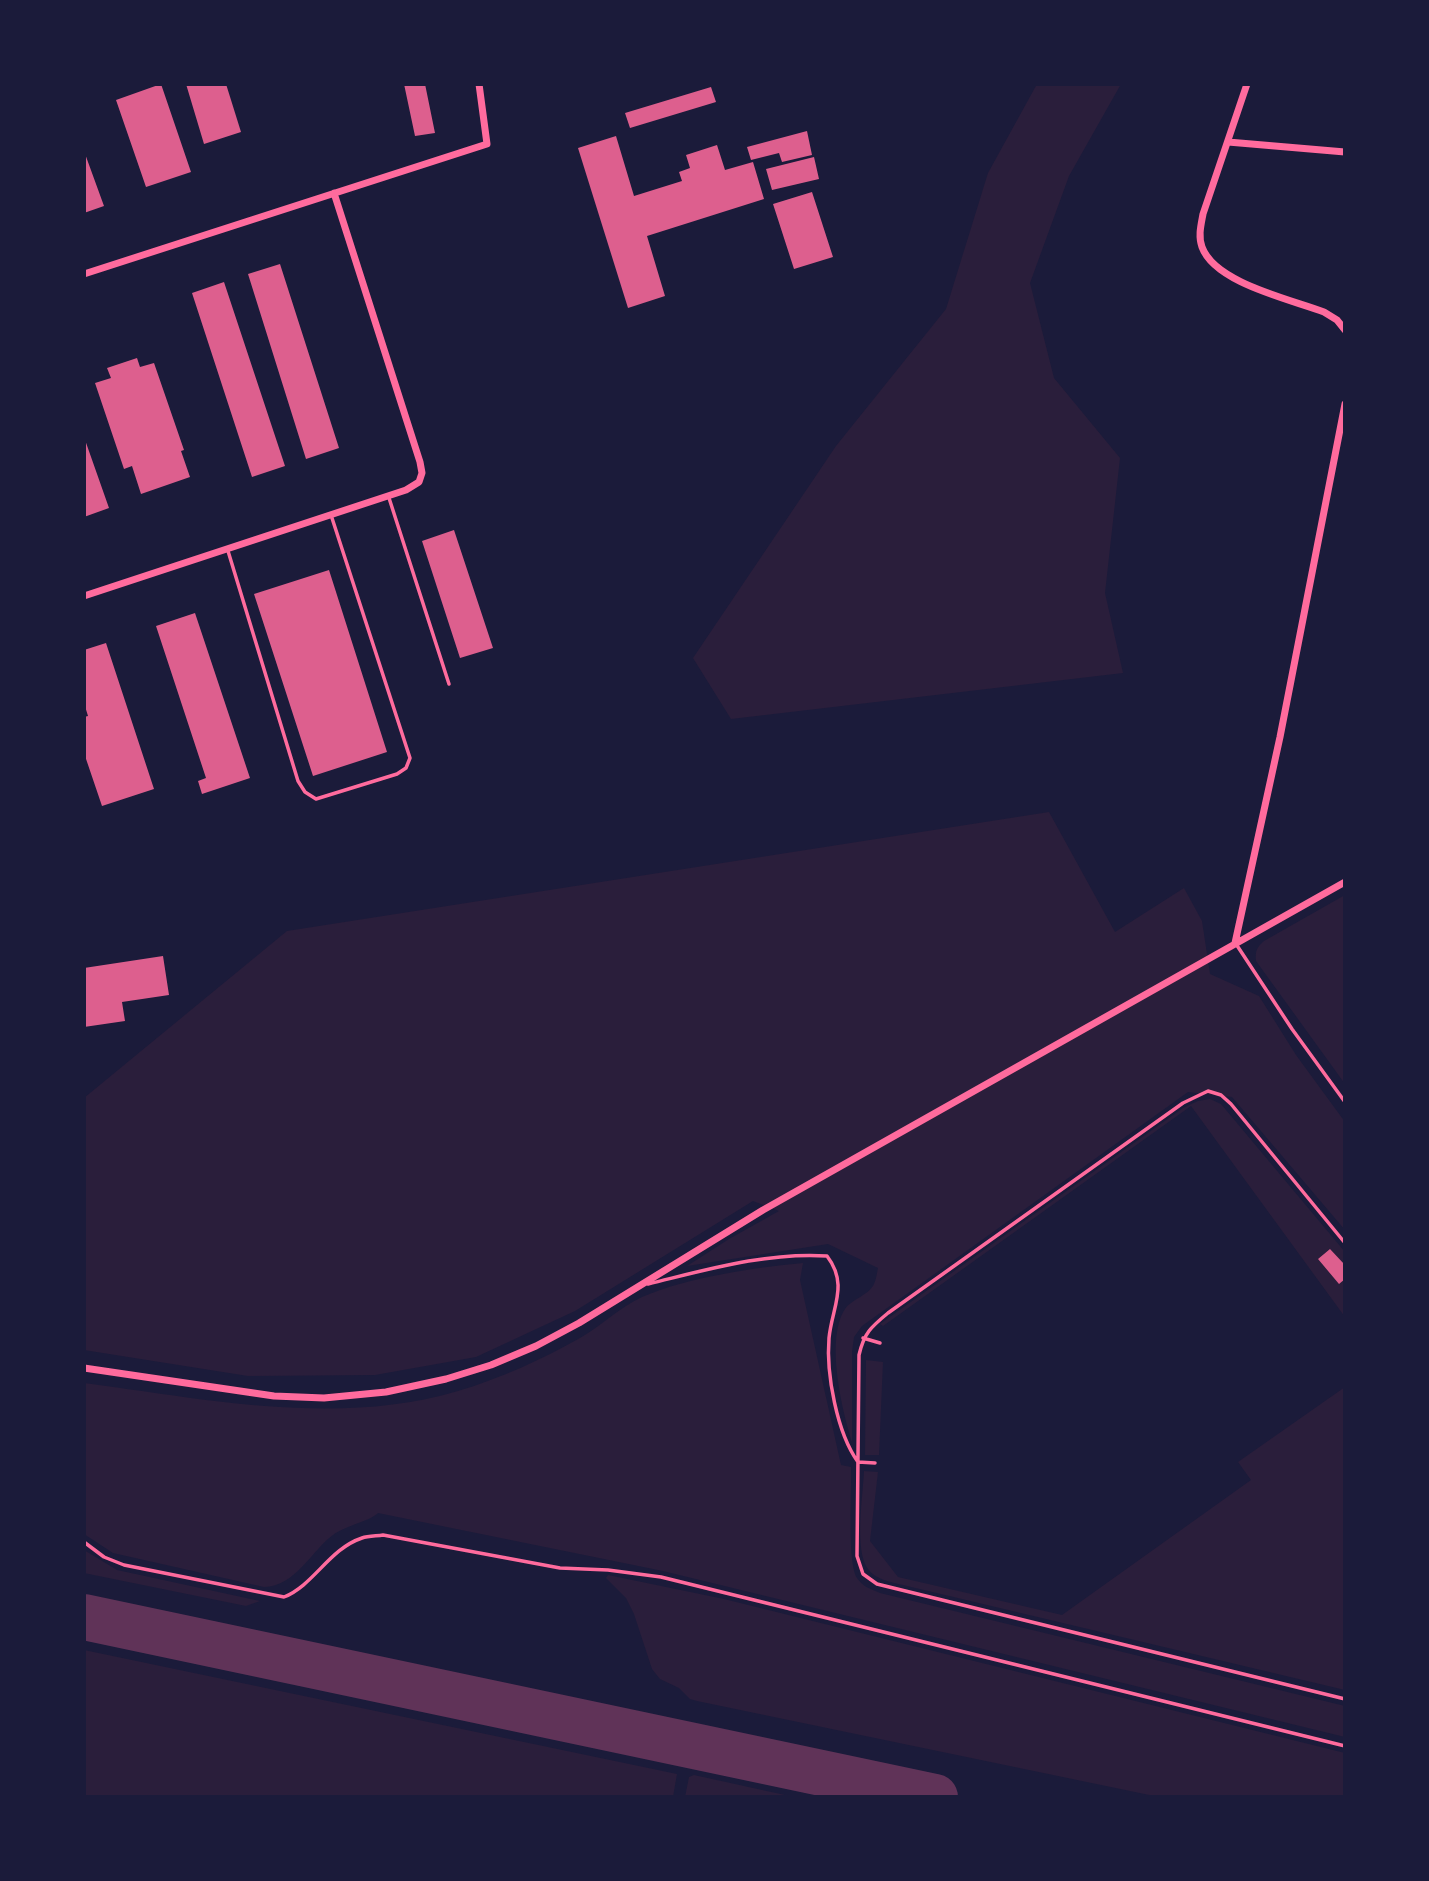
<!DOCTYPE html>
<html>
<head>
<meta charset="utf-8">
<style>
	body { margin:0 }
	#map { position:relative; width:1429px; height:1881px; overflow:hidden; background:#1b1b3a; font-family:Roboto,sans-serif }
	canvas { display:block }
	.frame { position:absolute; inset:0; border:86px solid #1b1b3a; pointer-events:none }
</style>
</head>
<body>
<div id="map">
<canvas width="1429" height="1881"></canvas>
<div class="frame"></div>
</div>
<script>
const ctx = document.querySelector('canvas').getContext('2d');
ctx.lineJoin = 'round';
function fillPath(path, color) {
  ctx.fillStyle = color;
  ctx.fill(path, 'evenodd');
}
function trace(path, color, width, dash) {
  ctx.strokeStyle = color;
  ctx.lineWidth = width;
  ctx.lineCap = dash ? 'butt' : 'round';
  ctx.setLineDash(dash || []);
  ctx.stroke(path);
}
fillPath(new Path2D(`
	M1037,84H1121L1069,176L1030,283L1054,378L1120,458L1105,593L1123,673L731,719L693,658L836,446L946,309L988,173Z
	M1049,812L1115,932L1184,888L1202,921L1210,974L1259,996L1296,1055L1345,1122V1230L1232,1097L1188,1092L862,1326L854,1337L852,1352V1442C842,1410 825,1339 845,1309C852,1299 869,1295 874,1284C876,1280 877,1273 878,1268L828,1244L687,1266L729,1239L779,1211L753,1201L575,1311L476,1357L375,1375L248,1376L84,1350V1098L287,931Z
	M1345,895V1084L1256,961C1255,951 1257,947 1264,941Z
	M1210,1099L1221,1104L1345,1252V1265L1330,1249L1318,1259L1339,1283L1345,1279V1317L1191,1106L883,1326L880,1324L1183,1108L1198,1101Z
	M803,1263L800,1280L841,1465L851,1467C852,1491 847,1561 857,1578C863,1587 871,1589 880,1593L1345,1706V1737L663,1571L378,1513C372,1520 345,1526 333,1535C310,1552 296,1586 264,1587L113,1553L84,1534V1383C206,1399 337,1427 458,1391C499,1379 543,1359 580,1338C601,1326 620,1307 642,1297C689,1277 752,1268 803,1263Z
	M866,1360L883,1362L879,1455H865Z
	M1345,1387V1690L903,1585C891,1582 876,1580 868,1569C854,1551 863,1495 864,1471L878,1472L870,1541L898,1577L1062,1615L1251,1480L1238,1462Z
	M84,1550L117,1570L260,1601L246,1606L84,1573Z
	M608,1575L724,1599L1345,1753V1797H1159L697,1701L690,1699L679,1688L660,1679L652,1669L634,1614L626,1598L606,1578Z
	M84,1650L677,1774L673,1797H84Z
	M694,1775L794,1797H685L689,1777Z`), '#2a1e3b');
trace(new Path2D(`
	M84,1617L935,1797`), '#603358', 46);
fillPath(new Path2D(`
	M161,84L191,172L146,187L116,100Z
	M186,84H226L241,132L204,144Z
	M404,84H425L435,133L415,136Z
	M711,87L716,102L630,128L625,113Z
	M807,131L812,155L782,162L779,153L751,160L747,147Z
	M616,136L634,196L682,181L679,172L690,168L686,155L717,145L725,170L753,162L764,199L647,236L665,296L628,308L578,148Z
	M84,151L104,206L84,213Z
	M814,157L819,179L772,190L766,169Z
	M812,192L833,257L794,269L773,204Z
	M280,264L339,448L306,459L248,274Z
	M224,282L285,466L252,477L192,293Z
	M137,358L140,367L154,363L184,450L181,451L190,477L141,494L132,466L124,469L95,383L111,378L107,368Z
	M84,437L109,508L84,517Z
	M454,530L493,648L460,658L422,541Z
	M329,570L387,752L313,776L254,594Z
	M195,613L250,778L202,794L198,781L206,778L156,626Z
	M106,643L154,789L102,806L84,753V717L88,716L84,703V650Z
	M163,956L169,995L122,1002L125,1021L84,1027V968Z
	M1330,1249L1345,1265V1279L1339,1284L1318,1259Z`), '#dd5f8e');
trace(new Path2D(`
	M389,498L449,684
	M228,551L298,781L305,792L316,799L397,774L406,768L410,758L331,515
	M1236,944L1292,1029L1345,1102
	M1345,1243L1231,1104L1221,1095L1208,1091L1183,1103L888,1313C871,1327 864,1333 859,1355L857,1556L863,1574L877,1584L1345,1699
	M648,1284C706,1270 766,1252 827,1256C849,1285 832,1307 829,1338C826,1374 837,1433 858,1462L875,1463
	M863,1338L880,1343
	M84,1542L104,1557L124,1565L284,1597C314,1585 329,1549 362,1538C368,1536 377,1536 383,1535L560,1568L608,1570L661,1577L1345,1746`), '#ff6b9d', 3.5);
trace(new Path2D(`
	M1247,84L1203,214C1201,225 1198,236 1202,247C1215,283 1290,299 1324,312L1337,320L1345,330
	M1228,142L1345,152
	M84,274L487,144L479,84
	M84,596L406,490L419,482L422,473L420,462L334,193
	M1235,943L1280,737L1345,404
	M84,1368L274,1396L324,1398L386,1392L446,1379L491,1365L536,1346L579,1323L763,1210L1345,882`), '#ff6b9d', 7);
</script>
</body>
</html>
